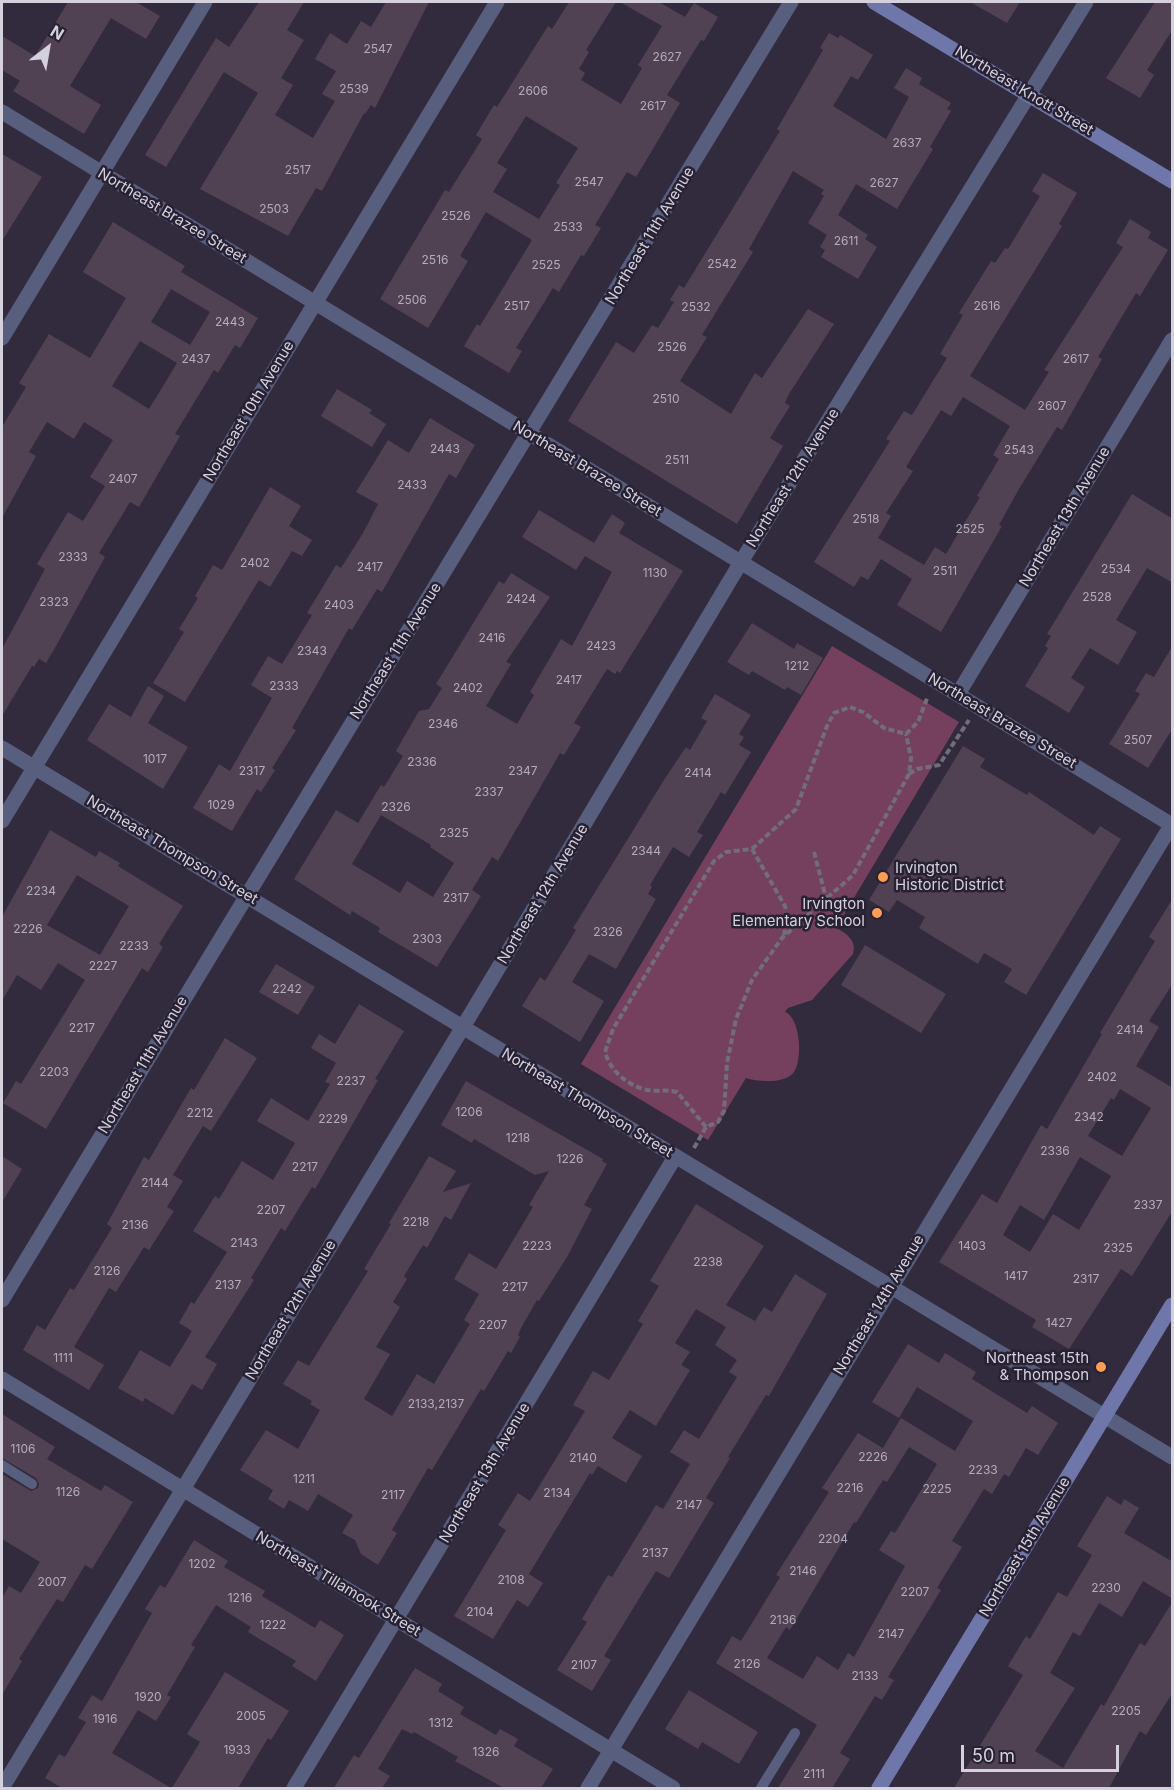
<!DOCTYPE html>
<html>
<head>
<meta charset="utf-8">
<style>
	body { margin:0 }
	#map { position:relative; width:1174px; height:1790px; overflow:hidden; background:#312b3d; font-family:Inter,sans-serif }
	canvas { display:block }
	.frame { position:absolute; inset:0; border:3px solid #d4d1dd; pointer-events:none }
	.north { position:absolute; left:18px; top:18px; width:60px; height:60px; -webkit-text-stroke:4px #272133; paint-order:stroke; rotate:31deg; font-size:16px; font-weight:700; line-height:24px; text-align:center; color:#d4d1dd }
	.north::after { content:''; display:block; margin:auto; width:21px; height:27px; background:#d4d1dd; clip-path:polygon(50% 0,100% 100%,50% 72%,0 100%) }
	.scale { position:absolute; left:961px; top:1745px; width:158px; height:27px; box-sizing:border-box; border:3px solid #d4d1dd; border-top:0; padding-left:8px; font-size:18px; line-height:21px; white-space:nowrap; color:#d4d1dd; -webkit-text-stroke:4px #272133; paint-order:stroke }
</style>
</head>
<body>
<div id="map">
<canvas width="1174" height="1790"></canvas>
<div class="frame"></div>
<div class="north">N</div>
<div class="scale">50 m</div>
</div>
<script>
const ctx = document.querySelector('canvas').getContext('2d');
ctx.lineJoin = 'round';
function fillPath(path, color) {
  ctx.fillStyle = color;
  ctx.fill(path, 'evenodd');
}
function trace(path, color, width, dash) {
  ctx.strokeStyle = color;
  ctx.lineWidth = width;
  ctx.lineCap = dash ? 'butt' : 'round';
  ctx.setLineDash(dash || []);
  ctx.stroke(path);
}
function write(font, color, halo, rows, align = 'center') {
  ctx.font = font + ' Inter,sans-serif';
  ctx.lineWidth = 5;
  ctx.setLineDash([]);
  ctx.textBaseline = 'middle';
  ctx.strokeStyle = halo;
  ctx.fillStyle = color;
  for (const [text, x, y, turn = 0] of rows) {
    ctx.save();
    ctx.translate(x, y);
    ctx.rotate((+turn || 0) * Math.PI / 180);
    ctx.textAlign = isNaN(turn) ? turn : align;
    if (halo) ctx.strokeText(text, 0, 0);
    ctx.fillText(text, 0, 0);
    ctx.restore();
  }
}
fillPath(new Path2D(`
	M832,646L959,722L836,928C846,933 857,940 853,954L812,1000L788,1008L785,1012C800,1017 803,1059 794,1072C786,1084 758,1082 746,1078L708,1140L581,1064Z`), '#753f5e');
fillPath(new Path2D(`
	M68,2H136L160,16L146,39L111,18L70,86L101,105L84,134L13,91L20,81L2,70V36L35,56Z
	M259,2H304L287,30L304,40L281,78L293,85L275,115L313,138L335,101L322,94L336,71L315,59L330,33L347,44L361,21L371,27L386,2H429L375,108L371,105L365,114L364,113L322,191L316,188L288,236L200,189L258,93L224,72L166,167L145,155L216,38L229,47Z
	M569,2H616L586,50L589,52L579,69L585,73L581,80L621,104L642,68L638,65L662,26L620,2H659L685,17L694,3L718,17L704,41L701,40L667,95L680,103L653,149L636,177L627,172L595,225L601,228L584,256L581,255L559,292L553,288L516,348L522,351L509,373L464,346L477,324L480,326L532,240L486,212L460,256L468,261L428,328L380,299L445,190L449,192L482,139L476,135L494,105L497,107L548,26L552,29ZM526,116L578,148L556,183L560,185L539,219L493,192L507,169L497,163Z
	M970,2H1020L1007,23Z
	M1155,2H1173V29L1147,70L1154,75L1140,98L1106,78Z
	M829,33L838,38L840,35L873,55L858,80L851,76L833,106L886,139L909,97L894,88L906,68L922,78L919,84L951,103L947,109L951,111L930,147L933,149L897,209L856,184L838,215L868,235L865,239L877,247L858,279L821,257L825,250L820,247L827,235L808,223L824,196L821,194L824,190L793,171L749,249L753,252L702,335L707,337L680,381L731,414L755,373L762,378L808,309L834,324L789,394L785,403L790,406L770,438L783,446L737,524L568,421L616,342L634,353L652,325L658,328L674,302L670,300L679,285L684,288L780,131L777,129L823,50L820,48Z
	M2,154L42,177L2,241Z
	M1043,173L1077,193L1059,224L1062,226L970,376L1025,410L1049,372L1044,370L1123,247L1116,243L1130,219L1151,232L1148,238L1168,250L1140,296L1136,293L1098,357L1102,359L1062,430L1057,427L1019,489L999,525L1002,526L941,632L897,605L912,579L881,559L868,580L861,576L854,587L814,562L890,441L886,439L904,411L912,415L947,358L940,354L963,315L959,313L991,261L995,263L1005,248L1008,249L1040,196L1032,191ZM963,397L1010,426L993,455L999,459L977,496L980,497L946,554L935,547L924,565L878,538L891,516L886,513L913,471L906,467L941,410L951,416Z
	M113,222L185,266L181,272L258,318L240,348L235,345L218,373L214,370L175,434L180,436L139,507L130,502L99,553L105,557L56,646L46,663L39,659L34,667L32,666L2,716V649L45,569L37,564L68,512L83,521L105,486L90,477L113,440L84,422L74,439L47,422L29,452L36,456L2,518V427L26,387L19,383L49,334L90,358L126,298L83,272ZM171,289L210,312L190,345L151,322ZM140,341L177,363L149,409L112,386Z
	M337,389L372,410L369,413L386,424L372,447L321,416Z
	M430,418L475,445L456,478L449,474L382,592L377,589L352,630L349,628L292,728L296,730L272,768L275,770L261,792L257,789L232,831L193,808L219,764L230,771L272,698L251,685L268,656L282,664L312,615L307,613L336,565L341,568L363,533L378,504L356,492L388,440L409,453Z
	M270,487L301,506L289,526L312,540L302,556L292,551L270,587L259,580L185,702L153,683L184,632L179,629L198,598L195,596L213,565L222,570Z
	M1132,494L1173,519V583L1147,568L1116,620L1137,632L1118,665L1090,648L1071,678L1085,687L1069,713L1025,686L1048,648L1045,646L1051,636L1047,634Z
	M539,510L594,543L612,514L625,523L619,533L683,571L620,673L617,671L615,674L607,669L574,723L581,727L564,755L560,753L498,861L492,857L472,890L481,896L437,967L378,932L380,928L352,911L350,915L294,879L336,810L358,823L381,785L384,787L403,756L396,751L419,711L429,709L442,688L436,684L499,581L504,584L511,573L550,597L506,662L511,664L486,706L517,724L534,695L530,692L561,639L572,646L612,572L585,556L576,570L522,537ZM381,815L431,845L430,847L454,863L433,897L407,881L400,893L352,864Z
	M752,623L794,649L797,643L823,658L801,695L787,687L785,690L752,671L749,675L727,662Z
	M1173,645V728L1148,768L1109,744L1140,694L1135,691L1146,673L1154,677Z
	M148,686L164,696L148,723L188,747L163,789L87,740L109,704L131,717Z
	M715,694L751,715L739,734L744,737L739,745L751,752L725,795L721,792L697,832L703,835L689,857L673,847L650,885L652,887L648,894L656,899L616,969L589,954L572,982L604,1001L580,1042L522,1006L540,977L545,981L576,930L573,928L664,780L686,747L690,750L707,721L701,718Z
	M963,746L985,759L980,767L1027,795L1029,792L1094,835L1100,826L1121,839L1026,995L1004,982L1012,969L984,953L978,964L919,928L925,917L897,900L889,912L869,900Z
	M50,830L96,857L99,851L120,863L118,866L183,906L159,944L163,947L148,972L142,968L46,1129L3,1103L16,1081L21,1084L85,980L58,963L41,990L17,975L2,1001V917ZM77,875L129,906L100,955L47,925Z
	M1173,898V983L1149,1021L1159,1027L1136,1066L1173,1088V1210L1132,1276L1121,1269L1069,1349L1032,1327L1036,1320L939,1262L982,1194L997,1203L1041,1125L1047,1129L1102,1034L1100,1033L1155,941L1149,937ZM1120,1089L1151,1108L1122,1156L1088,1136L1111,1098L1114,1100ZM1080,1157L1111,1176L1079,1230L1053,1214L1030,1252L1003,1235L1020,1205L1044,1220Z
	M865,945L946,994L921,1033L841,985Z
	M276,964L315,987L298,1015L259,992Z
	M359,1004L404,1031L375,1079L378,1080L315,1189L312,1187L285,1231L281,1228L251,1278L254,1280L205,1357L217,1364L202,1390L192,1384L173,1415L145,1398L143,1402L118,1388L140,1350L170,1367L192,1331L179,1323L191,1302L194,1304L227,1252L193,1231L215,1196L219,1199L242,1161L273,1180L295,1143L257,1121L271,1098L308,1121L330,1084L325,1082L336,1063L311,1048L319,1034L335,1044Z
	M225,1038L257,1058L211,1131L203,1126L173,1175L183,1181L167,1207L174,1211L149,1250L144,1247L116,1292L109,1288L74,1347L104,1365L89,1390L23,1350L37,1325L45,1330L70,1288L74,1290L112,1228L107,1224L144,1157L149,1160L191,1088L194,1090Z
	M466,1081L603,1159L602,1161L607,1164L584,1205L592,1209L567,1257L539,1301L537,1300L521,1328L518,1335L520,1337L511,1353L508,1351L484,1391L481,1389L432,1470L428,1468L392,1530L397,1533L378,1565L361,1554L355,1540L342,1533L353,1515L318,1494L308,1511L289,1500L284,1509L268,1499L273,1490L240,1470L266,1430L298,1449L320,1410L310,1404L312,1401L283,1384L298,1360L309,1366L368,1271L364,1269L391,1224L389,1223L429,1156L456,1171L443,1192L471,1183L451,1220L445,1216L427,1248L423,1245L404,1276L407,1279L393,1302L400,1307L376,1347L390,1354L364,1399L392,1416L417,1374L434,1384L470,1324L464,1320L479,1294L454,1279L469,1253L496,1269L533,1207L529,1205L549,1171L535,1175L474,1139L472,1143L441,1125Z
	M2,1156L22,1169L2,1202Z
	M696,1204L764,1246L726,1305L755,1321L764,1307L772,1312L795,1274L827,1294L769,1396L766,1395L728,1457L730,1458L706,1498L714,1503L669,1578L656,1571L604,1656L611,1660L592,1691L557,1670L587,1622L582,1619L608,1575L612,1577L656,1505L663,1509L690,1464L670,1452L684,1430L699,1439L737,1377L729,1372L737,1360L715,1345L726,1327L696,1309L675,1343L690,1352L681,1365L690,1370L656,1426L630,1410L612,1438L642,1456L626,1483L598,1466L592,1475L590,1473L529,1574L543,1583L528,1607L517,1600L493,1639L454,1616L506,1530L498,1525L518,1493L530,1501L585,1411L573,1405L593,1371L609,1380L643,1324L638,1321L659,1286L650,1281Z
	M908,1344L939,1363L945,1353L976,1372L972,1379L1027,1413L1032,1406L1058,1423L1038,1455L1026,1448L1009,1477L1004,1474L992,1494L984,1489L952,1541L962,1547L937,1588L941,1590L888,1677L894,1680L882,1700L875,1696L840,1753L850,1759L832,1788H778L817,1725L716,1663L732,1636L741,1641L780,1577L776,1575L829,1492L822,1488L858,1433L883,1448L901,1418L955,1451L973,1421L917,1387L899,1418L872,1402ZM909,1447L937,1464L895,1533L891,1531L879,1550L905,1566L854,1657L848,1653L838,1670L817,1656L803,1679L767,1658L786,1627L790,1630L854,1522L856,1523L883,1480L887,1482Z
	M2,1414L55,1447L47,1459L101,1491L105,1485L133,1502L92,1569L85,1565L63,1602L57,1599L19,1659L22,1661L2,1695V1598L9,1586L21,1593L40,1562L2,1539V1474L31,1491L38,1488L39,1484L36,1478L2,1458Z
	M1107,1496L1121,1505L1124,1499L1139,1508L1124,1533L1173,1562V1599L1143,1581L1122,1617L1099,1603L1080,1636L1073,1632L1050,1673L1075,1688L1035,1751L1063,1768L1101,1704L1104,1706L1140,1643L1145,1646L1173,1601V1692L1146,1735L1140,1731L1109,1788H954L1023,1675L1008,1666L1026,1636L1030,1639L1058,1592L1067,1597L1092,1555L1077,1546Z
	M194,1540L228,1561L224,1567L265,1591L262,1596L315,1628L320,1620L344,1635L316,1681L292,1666L296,1661L248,1632L251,1627L216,1605L191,1645L195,1647L167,1695L171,1697L156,1721L138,1710L112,1753L171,1788H62L45,1778L59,1754L65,1757L86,1722L78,1718L92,1695L102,1701L152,1613L145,1609L160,1585L165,1588Z
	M415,1668L442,1684L438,1691L464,1707L460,1714L496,1735L500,1729L518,1739L514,1746L553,1769L541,1788H504L455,1761L458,1757L414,1732L412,1734L402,1729L378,1769L390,1776L382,1788H334L354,1755L359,1758Z
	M225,1672L289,1711L271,1740L268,1738L238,1788H172L200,1742L187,1734Z
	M689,1690L758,1732L739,1764L702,1742L698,1749L665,1729Z`), '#514253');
trace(new Path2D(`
	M909,774L917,769L939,765L969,720
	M752,849L796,809L827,726L834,713L850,707L863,712L884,728L906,734L918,722L928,696
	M752,849L785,906L787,917L784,935
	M814,852L826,898
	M706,1127L677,1092C667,1089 657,1092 647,1090C627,1085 611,1072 605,1052L613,1029L714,861L726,852L752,849
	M694,1148L706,1127L718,1122L724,1111L727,1063L736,1019L752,980L782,938L853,875L909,774L911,758L906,734`), '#726d7d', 4, [6, 3]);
trace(new Path2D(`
	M2,1465L32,1484
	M761,1788L795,1733`), '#585e7e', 10);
trace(new Path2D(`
	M2,112L1172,825
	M2,338L205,2
	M958,694L1172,340
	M2,748L1172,1457
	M2,821L497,2
	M2,1300C263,866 530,435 791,2
	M2,1379L673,1788
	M2,1788L475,1007L741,562L1086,2
	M294,1788L675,1157
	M588,1788L1172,824`), '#585e7e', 15);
trace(new Path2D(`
	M874,2L1172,181
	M879,1788L1172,1305`), '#6f77aa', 15);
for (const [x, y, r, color] of [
	[883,877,6,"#fd9d55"],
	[877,913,6,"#fd9d55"],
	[1101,1367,6,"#fd9d55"]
]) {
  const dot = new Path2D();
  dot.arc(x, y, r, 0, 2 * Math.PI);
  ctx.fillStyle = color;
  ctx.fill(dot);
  trace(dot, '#272133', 2);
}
write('12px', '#b3adba', null, [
	["2547",378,49],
	["2627",667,57],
	["2539",354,89],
	["2606",533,91],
	["2617",653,106],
	["2637",907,143],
	["2517",298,170],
	["2547",589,182],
	["2627",884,183],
	["2503",274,209],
	["2526",456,216],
	["2533",568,227],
	["2611",846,241],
	["2516",435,260],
	["2542",722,264],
	["2525",546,265],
	["2506",412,300],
	["2517",517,306],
	["2616",987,306],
	["2532",696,307],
	["2443",230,322],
	["2526",672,347],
	["2437",196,359],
	["2617",1076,359],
	["2510",666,399],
	["2607",1052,406],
	["2443",445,449],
	["2543",1019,450],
	["2511",677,460],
	["2407",123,479],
	["2433",412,485],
	["2518",866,519],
	["2525",970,529],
	["2333",73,557],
	["2402",255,563],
	["2417",370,567],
	["2534",1116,569],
	["2511",945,571],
	["1130",655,573],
	["2528",1097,597],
	["2424",521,599],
	["2323",54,602],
	["2403",339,605],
	["2416",492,638],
	["2423",601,646],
	["2343",312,651],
	["1212",797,666],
	["2417",569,680],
	["2333",284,686],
	["2402",468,688],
	["2346",443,724],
	["2507",1138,740],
	["1017",155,759],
	["2336",422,762],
	["2317",252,771],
	["2347",523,771],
	["2414",698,773],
	["2337",489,792],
	["1029",221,805],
	["2326",396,807],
	["2325",454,833],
	["2344",646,851],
	["2234",41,891],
	["2317",456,898],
	["2226",28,929],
	["2326",608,932],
	["2303",427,939],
	["2233",134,946],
	["2227",103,966],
	["2242",287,989],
	["2217",82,1028],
	["2414",1130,1030],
	["2203",54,1072],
	["2402",1102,1077],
	["2237",351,1081],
	["1206",469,1112],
	["2212",200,1113],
	["2342",1089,1117],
	["2229",333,1119],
	["1218",518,1138],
	["2336",1055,1151],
	["1226",570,1159],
	["2217",305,1167],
	["2144",155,1183],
	["2337",1148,1205],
	["2207",271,1210],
	["2218",416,1222],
	["2136",135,1225],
	["2143",244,1243],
	["2223",537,1246],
	["1403",972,1246],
	["2325",1118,1248],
	["2238",708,1262],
	["2126",107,1271],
	["1417",1016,1276],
	["2317",1086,1279],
	["2137",228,1285],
	["2217",515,1287],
	["1427",1059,1323],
	["2207",493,1325],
	["1111",63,1358],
	["2133,2137",436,1404],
	["1106",23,1449],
	["2226",873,1457],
	["2140",583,1458],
	["2233",983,1470],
	["1211",304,1479],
	["2216",850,1488],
	["2225",937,1489],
	["1126",68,1492],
	["2134",557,1493],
	["2117",393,1495],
	["2147",689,1505],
	["2204",833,1539],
	["2137",655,1553],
	["1202",202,1564],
	["2146",803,1571],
	["2108",511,1580],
	["2007",52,1582],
	["2230",1106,1588],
	["2207",915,1592],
	["1216",240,1598],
	["2104",480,1612],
	["2136",783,1620],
	["1222",273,1625],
	["2147",891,1634],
	["2126",747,1664],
	["2107",584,1665],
	["2133",865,1676],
	["1920",148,1697],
	["2205",1126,1711],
	["2005",251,1716],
	["1916",105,1719],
	["1312",441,1723],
	["1933",237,1750],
	["1326",486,1752],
	["2111",814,1774]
]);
write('15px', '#d4d1dd', '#272133', [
	["Northeast Knott Street",1024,91,31],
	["Northeast Brazee Street",172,216,31],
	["Northeast 11th Avenue",650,236,-59],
	["Northeast 10th Avenue",249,411,-59],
	["Northeast Brazee Street",587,469,31],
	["Northeast 12th Avenue",793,478,-58],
	["Northeast 13th Avenue",1065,517,-59],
	["Northeast 11th Avenue",396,651,-58],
	["Northeast Brazee Street",1002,721,31],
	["Northeast Thompson Street",172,850,31],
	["Northeast 12th Avenue",543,894,-59],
	["Northeast 11th Avenue",143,1065,-59],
	["Northeast Thompson Street",587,1103,31],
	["Northeast 14th Avenue",879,1305,-59],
	["Northeast 12th Avenue",291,1310,-59],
	["Northeast 13th Avenue",485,1473,-59],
	["Northeast 15th Avenue",1025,1547,-59],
	["Northeast Tillamook Street",338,1584,31]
]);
write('15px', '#d4d1dd', '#272133', [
	["Irvington",895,868,"left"],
	["Historic District",895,885,"left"],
	["Irvington",865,904],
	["Elementary School",865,921],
	["Northeast 15th",1089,1358],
	["& Thompson",1089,1375]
], 'right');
</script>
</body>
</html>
